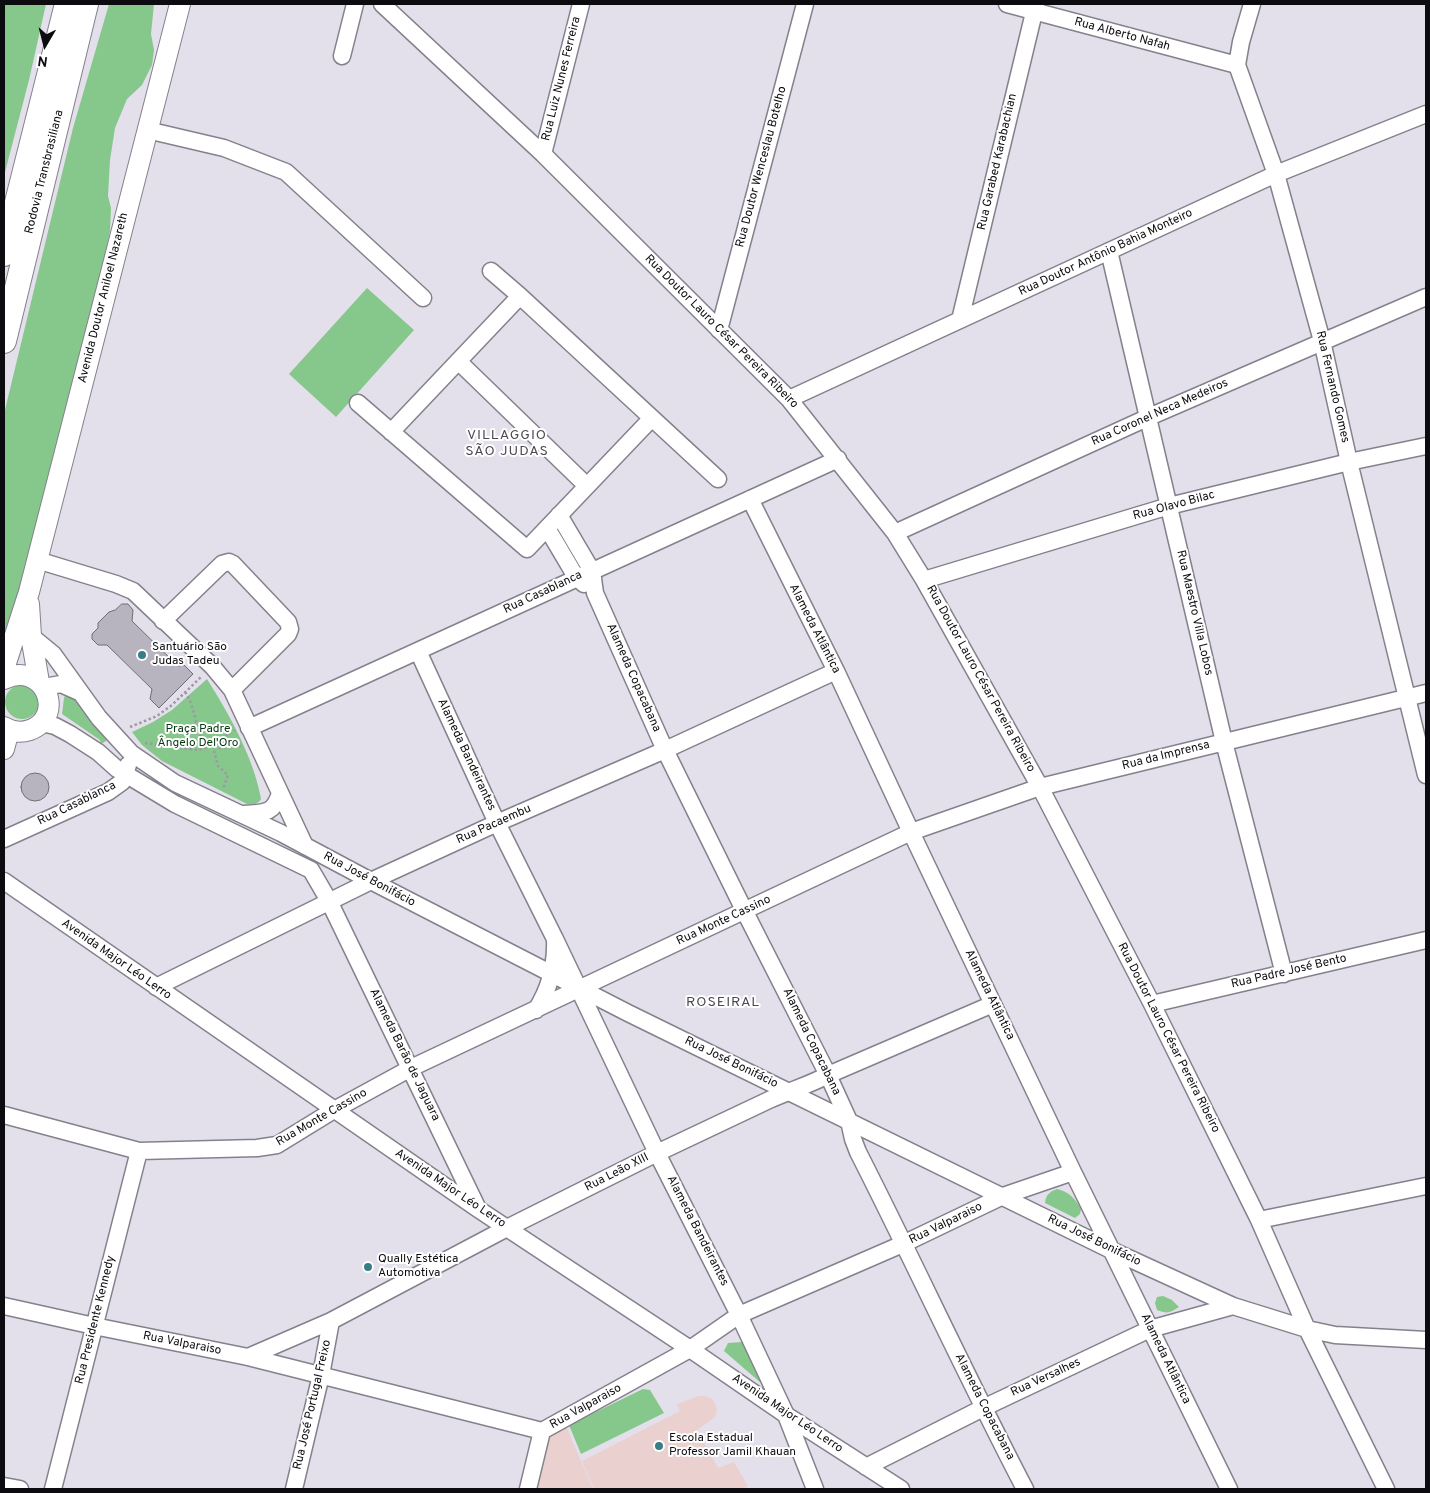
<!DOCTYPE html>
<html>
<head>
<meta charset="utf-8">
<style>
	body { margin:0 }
	#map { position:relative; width:1430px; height:1493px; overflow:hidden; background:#e3dfeb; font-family:Overpass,sans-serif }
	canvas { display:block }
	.frame { position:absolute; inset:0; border:5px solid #0c0b0f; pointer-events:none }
	.north { position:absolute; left:20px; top:20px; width:50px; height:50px; -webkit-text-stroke:4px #fff; paint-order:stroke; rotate:188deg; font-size:14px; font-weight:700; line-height:20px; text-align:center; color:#0c0b0f }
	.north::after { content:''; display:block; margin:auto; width:18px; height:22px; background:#0c0b0f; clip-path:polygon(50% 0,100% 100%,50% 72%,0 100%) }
</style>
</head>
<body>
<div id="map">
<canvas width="1430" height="1493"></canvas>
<div class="frame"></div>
<div class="north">N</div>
</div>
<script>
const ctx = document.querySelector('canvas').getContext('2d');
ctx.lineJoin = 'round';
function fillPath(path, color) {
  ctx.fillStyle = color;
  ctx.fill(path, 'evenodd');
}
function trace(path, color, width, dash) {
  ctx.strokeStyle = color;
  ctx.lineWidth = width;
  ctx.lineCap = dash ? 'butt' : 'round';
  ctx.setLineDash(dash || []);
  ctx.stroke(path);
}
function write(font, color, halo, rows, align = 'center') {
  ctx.font = font + ' Overpass,sans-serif';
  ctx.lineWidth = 4;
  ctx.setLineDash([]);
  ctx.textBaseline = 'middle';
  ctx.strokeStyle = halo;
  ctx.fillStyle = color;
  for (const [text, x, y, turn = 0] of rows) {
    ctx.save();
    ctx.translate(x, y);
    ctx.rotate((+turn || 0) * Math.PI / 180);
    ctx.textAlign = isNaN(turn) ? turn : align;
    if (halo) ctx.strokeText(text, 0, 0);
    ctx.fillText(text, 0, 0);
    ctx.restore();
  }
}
fillPath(new Path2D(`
	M699,1396H705L712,1399L716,1405L717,1411L715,1417L697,1430L718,1468L734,1462L748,1486L742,1489H594L582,1461L680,1411L677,1404Z
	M566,1426L593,1489H535L548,1435Z`), '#ebd0d0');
fillPath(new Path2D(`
	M4,4H46L29,80L4,176Z
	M109,4H154L151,34L154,50L152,65L142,85L127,99L115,128L110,160L108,196L111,208L110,231L96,298L81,350L65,424L4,657V414L73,128Z
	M367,288L414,330L336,417L289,374Z
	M207,679C229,714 254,758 261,799C257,805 254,805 247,804L162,761L142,745L132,732L153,722L172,710Z
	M5 702a17 17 0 1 1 34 0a17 17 0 1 1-34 0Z
	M66,694L79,702L110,734L106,741L101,744L100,740L62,714L64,698Z
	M1057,1189C1069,1192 1075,1198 1081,1209L1080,1214L1075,1218L1045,1203C1046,1195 1049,1192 1057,1189Z
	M1163,1296L1172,1300L1179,1307C1170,1313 1167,1314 1157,1310L1155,1303L1157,1297Z
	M742,1342L761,1383L724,1351L728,1343Z
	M643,1389L650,1390L664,1413L581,1454L569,1425Z`), '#86c88b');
const building = new Path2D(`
	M122,604H128L133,610L132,621L178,666L184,665L193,674L159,708L150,699L152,689L107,645H98L92,639V634L98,628V623L109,612L115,610Z
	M21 787a14 14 0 1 1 28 0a14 14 0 1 1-28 0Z`);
fillPath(building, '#b7b4bf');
trace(building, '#706d77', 1);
const minor = new Path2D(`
	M382,4L543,154L789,399L895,533L924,580L1040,787L1152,1004L1259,1220L1307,1329L1386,1489
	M1007,4L1237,65
	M1252,4L1241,42L1237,65L1276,174L1322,341L1349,462L1426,775
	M342,56L355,4
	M147,130L224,148L286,172L423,298
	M543,154L581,4
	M1109,251L1224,742L1284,974
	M491,271L520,296L718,479
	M960,320L1036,4
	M719,330L805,4
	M458,361L587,486
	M789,399L1276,174L1426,114
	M358,403L527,549L652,418
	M391,432L520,296
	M750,499L836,671L911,832L1073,1172L1229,1489
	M559,515L592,571L595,593L665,750L745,912L828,1075L849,1121L853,1139L858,1152C915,1264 967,1378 1025,1489
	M547,528L576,577L584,584
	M895,533L1149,417L1426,297
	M37,560L116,584L133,591L212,666L232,690L305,846
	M924,580L1169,506L1349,462L1426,446
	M163,621L222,564L229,562L233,564L288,622L290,629L288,634L232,690
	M31,636L53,654L99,718L131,753L175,783L281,833L371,881L628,1013L1113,1251L1233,1306L1307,1329L1335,1335L1426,1340
	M418,651L497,823L555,939C556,965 550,988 536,1010
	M44,687L61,684L79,692
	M41,723L55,726L70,734L98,752L117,769L175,804L311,870L329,901L477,1207
	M249,728L838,459
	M244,814C264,813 274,814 280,793
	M4,839L108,792L122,782L128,765
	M4,881L478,1209L690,1349L786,1415L901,1489
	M555,939L657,1153L739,1315L786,1415L815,1489
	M156,987L371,881L497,823L665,750L836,671
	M1152,1004L1426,940
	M4,1115L139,1151L257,1148L277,1145L334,1110L411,1068L911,832L1040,787L1426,693
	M1259,1220L1426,1186
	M4,1306L94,1326L248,1357L542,1431L690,1349L739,1315L905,1243L1003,1196L1073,1172
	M248,1357L331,1321L507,1228L657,1153L769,1100C789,1091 809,1085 828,1075L993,1004
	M866,1467L983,1408L1150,1329L1233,1306
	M4,1486L20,1489
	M53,1489L139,1151
	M294,1489L321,1375L331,1321
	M528,1489L542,1431`);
const major = new Path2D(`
	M29,604L31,636L39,682
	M4,678L5,666L29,592L180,4
	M4,679C44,660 67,716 30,730C21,733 12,732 4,727
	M4,749L9,730`);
const highway = new Path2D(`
	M4,254L67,4
	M4,341L86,4`);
trace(minor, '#85818c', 19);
trace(major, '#85818c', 22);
trace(highway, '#85818c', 26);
trace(new Path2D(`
	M185,692C197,709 194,729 205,743H212L218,766L228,775L223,789
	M130,727L157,716L172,705L202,676
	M145,743L198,750L212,746L219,748L241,746
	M212,743L235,730`), '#9d9aa3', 2.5, [2.5, 2.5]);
trace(minor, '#fff', 16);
trace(major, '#fff', 20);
trace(highway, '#fff', 24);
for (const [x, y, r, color] of [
	[142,655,5,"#377f85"],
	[368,1267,5,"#377f85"],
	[659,1446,5,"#377f85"]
]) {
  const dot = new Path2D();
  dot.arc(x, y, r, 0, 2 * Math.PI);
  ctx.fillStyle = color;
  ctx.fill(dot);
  trace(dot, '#fff', 2);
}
write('12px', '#0c0b0f', '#fff', [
	["Rua Alberto Nafah",1122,35,15],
	["Rua Luiz Nunes Ferreira",562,79,-76],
	["Rua Garabed Karabachian",998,162,-77],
	["Rua Doutor Wenceslau Botelho",762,167,-75],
	["Rodovia Transbrasiliana",45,172,-76],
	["Rua Doutor Antônio Bahia Monteiro",1106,253,-25],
	["Avenida Doutor Aniloel Nazareth",104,298,-76],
	["Rua Doutor Lauro César Pereira Ribeiro",721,332,45],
	["Rua Fernando Gomes",1332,387,77],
	["Rua Coronel Neca Medeiros",1160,413,-24],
	["Rua Olavo Bilac",1174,506,-15],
	["Rua Casablanca",543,593,-25],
	["Rua Maestro Villa Lobos",1194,613,77],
	["Alameda Atlântica",814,629,63],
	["Alameda Copacabana",633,678,66],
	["Rua Doutor Lauro César Pereira Ribeiro",980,679,61],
	["Alameda Bandeirantes",466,755,65],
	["Rua da Imprensa",1166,756,-14],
	["Rua Casablanca",77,804,-26],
	["Rua Pacaembu",494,825,-24],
	["Rua José Bonifácio",369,880,28],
	["Rua Monte Cassino",724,921,-25],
	["Avenida Major Léo Lerro",116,960,35],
	["Rua Padre José Bento",1289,972,-13],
	["Alameda Atlântica",989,995,64],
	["Rua Doutor Lauro César Pereira Ribeiro",1168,1038,63],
	["Alameda Copacabana",811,1042,64],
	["Alameda Barão de Jaguara",404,1055,64],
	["Rua José Bonifácio",731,1063,26],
	["Rua Monte Cassino",322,1118,-30],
	["Rua Leão XIII",617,1173,-27],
	["Avenida Major Léo Lerro",450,1189,34],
	["Rua Valparaiso",946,1224,-26],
	["Alameda Bandeirantes",697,1231,63],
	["Rua José Bonifácio",1094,1241,26],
	["Rua Presidente Kennedy",96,1320,-76],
	["Rua Valparaiso",182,1344,11],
	["Alameda Atlântica",1165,1359,64],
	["Rua Versalhes",1046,1378,-25],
	["Rua José Portugal Freixo",313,1405,-77],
	["Rua Valparaiso",586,1407,-29],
	["Alameda Copacabana",984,1407,63],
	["Avenida Major Léo Lerro",787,1414,34]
]);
write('12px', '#0c0b0f', '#fff', [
	["Santuário São",152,648],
	["Judas Tadeu",152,662],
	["Qually Estética",378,1260],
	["Automotiva",378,1274],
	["Escola Estadual",669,1439],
	["Professor Jamil Khauan",669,1453]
], 'left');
write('12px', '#063910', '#fff', [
	["Praça Padre",198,730],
	["Ângelo Del'Oro",198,744]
]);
ctx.letterSpacing = '1px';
write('14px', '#4c4953', '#fff', [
	["VILLAGGIO",507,436],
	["SÃO JUDAS",507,452],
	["ROSEIRAL",723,1003]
]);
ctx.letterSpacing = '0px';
</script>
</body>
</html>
